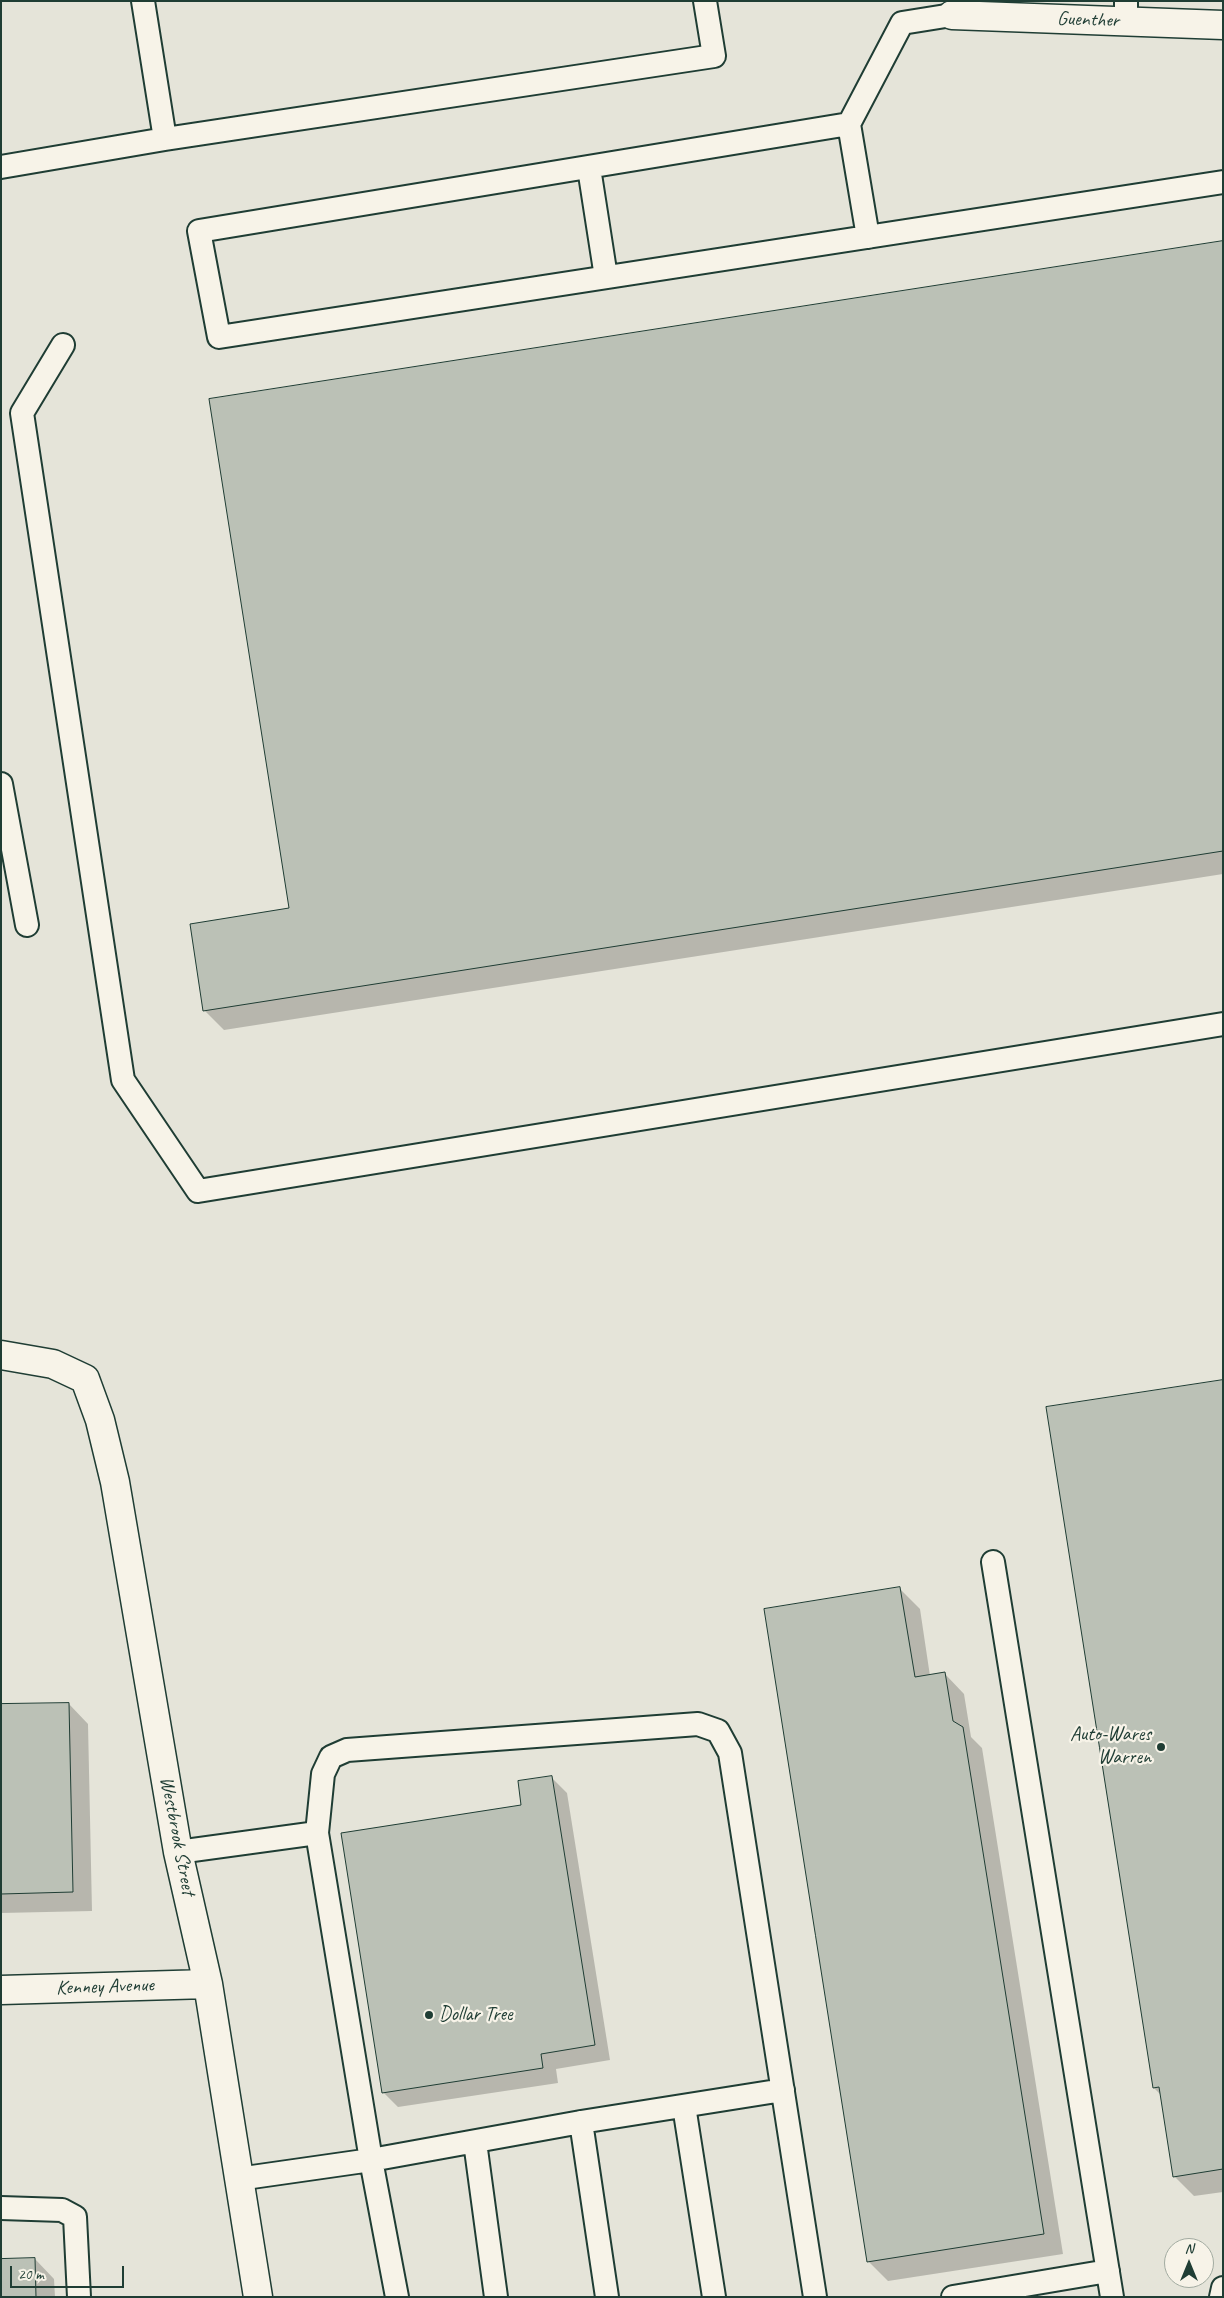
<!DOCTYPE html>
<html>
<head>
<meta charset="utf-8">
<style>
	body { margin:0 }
	#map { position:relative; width:1224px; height:2298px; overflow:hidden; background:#f7f3e8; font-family:Caveat,sans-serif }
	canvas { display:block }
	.frame { position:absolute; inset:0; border:2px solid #1f3d34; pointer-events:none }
	.north { position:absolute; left:1164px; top:2238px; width:50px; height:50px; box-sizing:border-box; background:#f7f3e8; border:1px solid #a1aaa0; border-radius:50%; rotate:0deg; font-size:14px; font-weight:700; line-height:20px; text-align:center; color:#1f3d34 }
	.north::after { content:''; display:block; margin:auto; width:18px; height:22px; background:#1f3d34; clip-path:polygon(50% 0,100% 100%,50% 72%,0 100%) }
	.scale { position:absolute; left:10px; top:2266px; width:114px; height:22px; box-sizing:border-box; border:2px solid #1f3d34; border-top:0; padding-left:6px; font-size:15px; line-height:18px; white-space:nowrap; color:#1f3d34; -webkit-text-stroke:4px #f7f3e8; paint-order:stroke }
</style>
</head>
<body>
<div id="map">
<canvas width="1224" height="2298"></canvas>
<div class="frame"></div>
<div class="north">N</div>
<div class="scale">20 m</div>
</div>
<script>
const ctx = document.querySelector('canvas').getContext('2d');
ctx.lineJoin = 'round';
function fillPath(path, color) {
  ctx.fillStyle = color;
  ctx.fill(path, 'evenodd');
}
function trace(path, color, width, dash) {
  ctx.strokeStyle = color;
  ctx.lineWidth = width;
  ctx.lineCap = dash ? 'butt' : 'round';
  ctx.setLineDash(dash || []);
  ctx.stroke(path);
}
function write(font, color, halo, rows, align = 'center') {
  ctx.font = font + ' Caveat,sans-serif';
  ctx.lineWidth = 4.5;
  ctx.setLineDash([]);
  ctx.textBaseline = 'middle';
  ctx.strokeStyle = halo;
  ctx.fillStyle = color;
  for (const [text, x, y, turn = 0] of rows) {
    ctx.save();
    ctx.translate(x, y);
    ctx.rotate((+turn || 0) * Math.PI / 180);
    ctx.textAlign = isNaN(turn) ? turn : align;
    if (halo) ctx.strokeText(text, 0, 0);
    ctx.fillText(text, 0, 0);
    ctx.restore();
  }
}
fillPath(new Path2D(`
	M1,1H1223V2297H1ZM1174,2248H1204V2278H1174Z`), '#e5e4d9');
fillPath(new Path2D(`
	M1223,242V874L224,1030L204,1010L290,909Z
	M1223,1381V2192L1194,2196L1174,2176L1161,2095L1154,2088Z
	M900,1589L920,1609L930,1676L945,1674L964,1694L971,1737L982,1748L1063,2254L888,2281L868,2261Z
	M69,1704L88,1724L92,1911L1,1913V1705Z
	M552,1778L567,1793L610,2060L556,2069L558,2083L398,2107L383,2092L523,1806Z
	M35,2259L54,2279L55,2297H1Z`), '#0003');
const building = new Path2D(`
	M1223,241V851L203,1011L190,924L289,908L209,399Z
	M1223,1380V2169L1173,2177L1159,2087L1153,2088L1046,1407Z
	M900,1587L915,1677L945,1672L953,1721L963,1727L1044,2234L867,2262L764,1609Z
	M69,1703L73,1892L1,1894V1704Z
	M552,1776L595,2045L541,2054L543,2068L382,2093L341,1833L521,1805L518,1781Z
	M35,2258L36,2297H1V2259Z`);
fillPath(building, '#bbc1b6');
trace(building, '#1f3d34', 1);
const lane = new Path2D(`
	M143,1L165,139
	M952,15L902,23L849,124L199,231L219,337L1223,182
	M1126,22V1
	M849,124L868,237
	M1,167L165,139L714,56L705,1
	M589,168L606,277
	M63,345L22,413L123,1080L198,1191L1223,1024
	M1,784L27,925
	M993,1562L1112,2297
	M178,1852L317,1833L323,1774L331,1757L347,1750L698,1724L718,1731L730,1753L815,2297
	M684,2106L714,2297
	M581,2122L607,2297
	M475,2142L496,2297
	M238,2179L371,2160L317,1833
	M1,2208L62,2210L75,2217L79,2297
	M397,2297L371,2160L581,2122L783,2090
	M953,2297L1108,2271
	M1221,2297L1223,2288`);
const street = new Path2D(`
	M952,15L1223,25
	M1,1355L53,1364L85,1379L100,1420L115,1482L178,1852L208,1984L258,2297
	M1,1990L208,1984`);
trace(lane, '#1f3d34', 26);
trace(street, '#1f3d34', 31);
trace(lane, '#f7f3e8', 22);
trace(street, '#f7f3e8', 28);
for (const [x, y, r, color] of [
	[1161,1747,5,"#1f3d34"],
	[429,2015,5,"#1f3d34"]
]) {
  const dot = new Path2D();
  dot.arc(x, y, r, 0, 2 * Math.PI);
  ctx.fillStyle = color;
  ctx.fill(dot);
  trace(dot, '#f7f3e8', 2);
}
write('20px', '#1f3d34', '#f7f3e8', [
	["Guenther",1088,20,2],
	["Westbrook Street",177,1836,79],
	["Kenney Avenue",105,1987,-2]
]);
write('20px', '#1f3d34', '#f7f3e8', [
	["Auto-Wares",1151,1735],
	["Warren",1151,1758],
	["Dollar Tree",439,2015,"left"]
], 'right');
</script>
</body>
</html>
